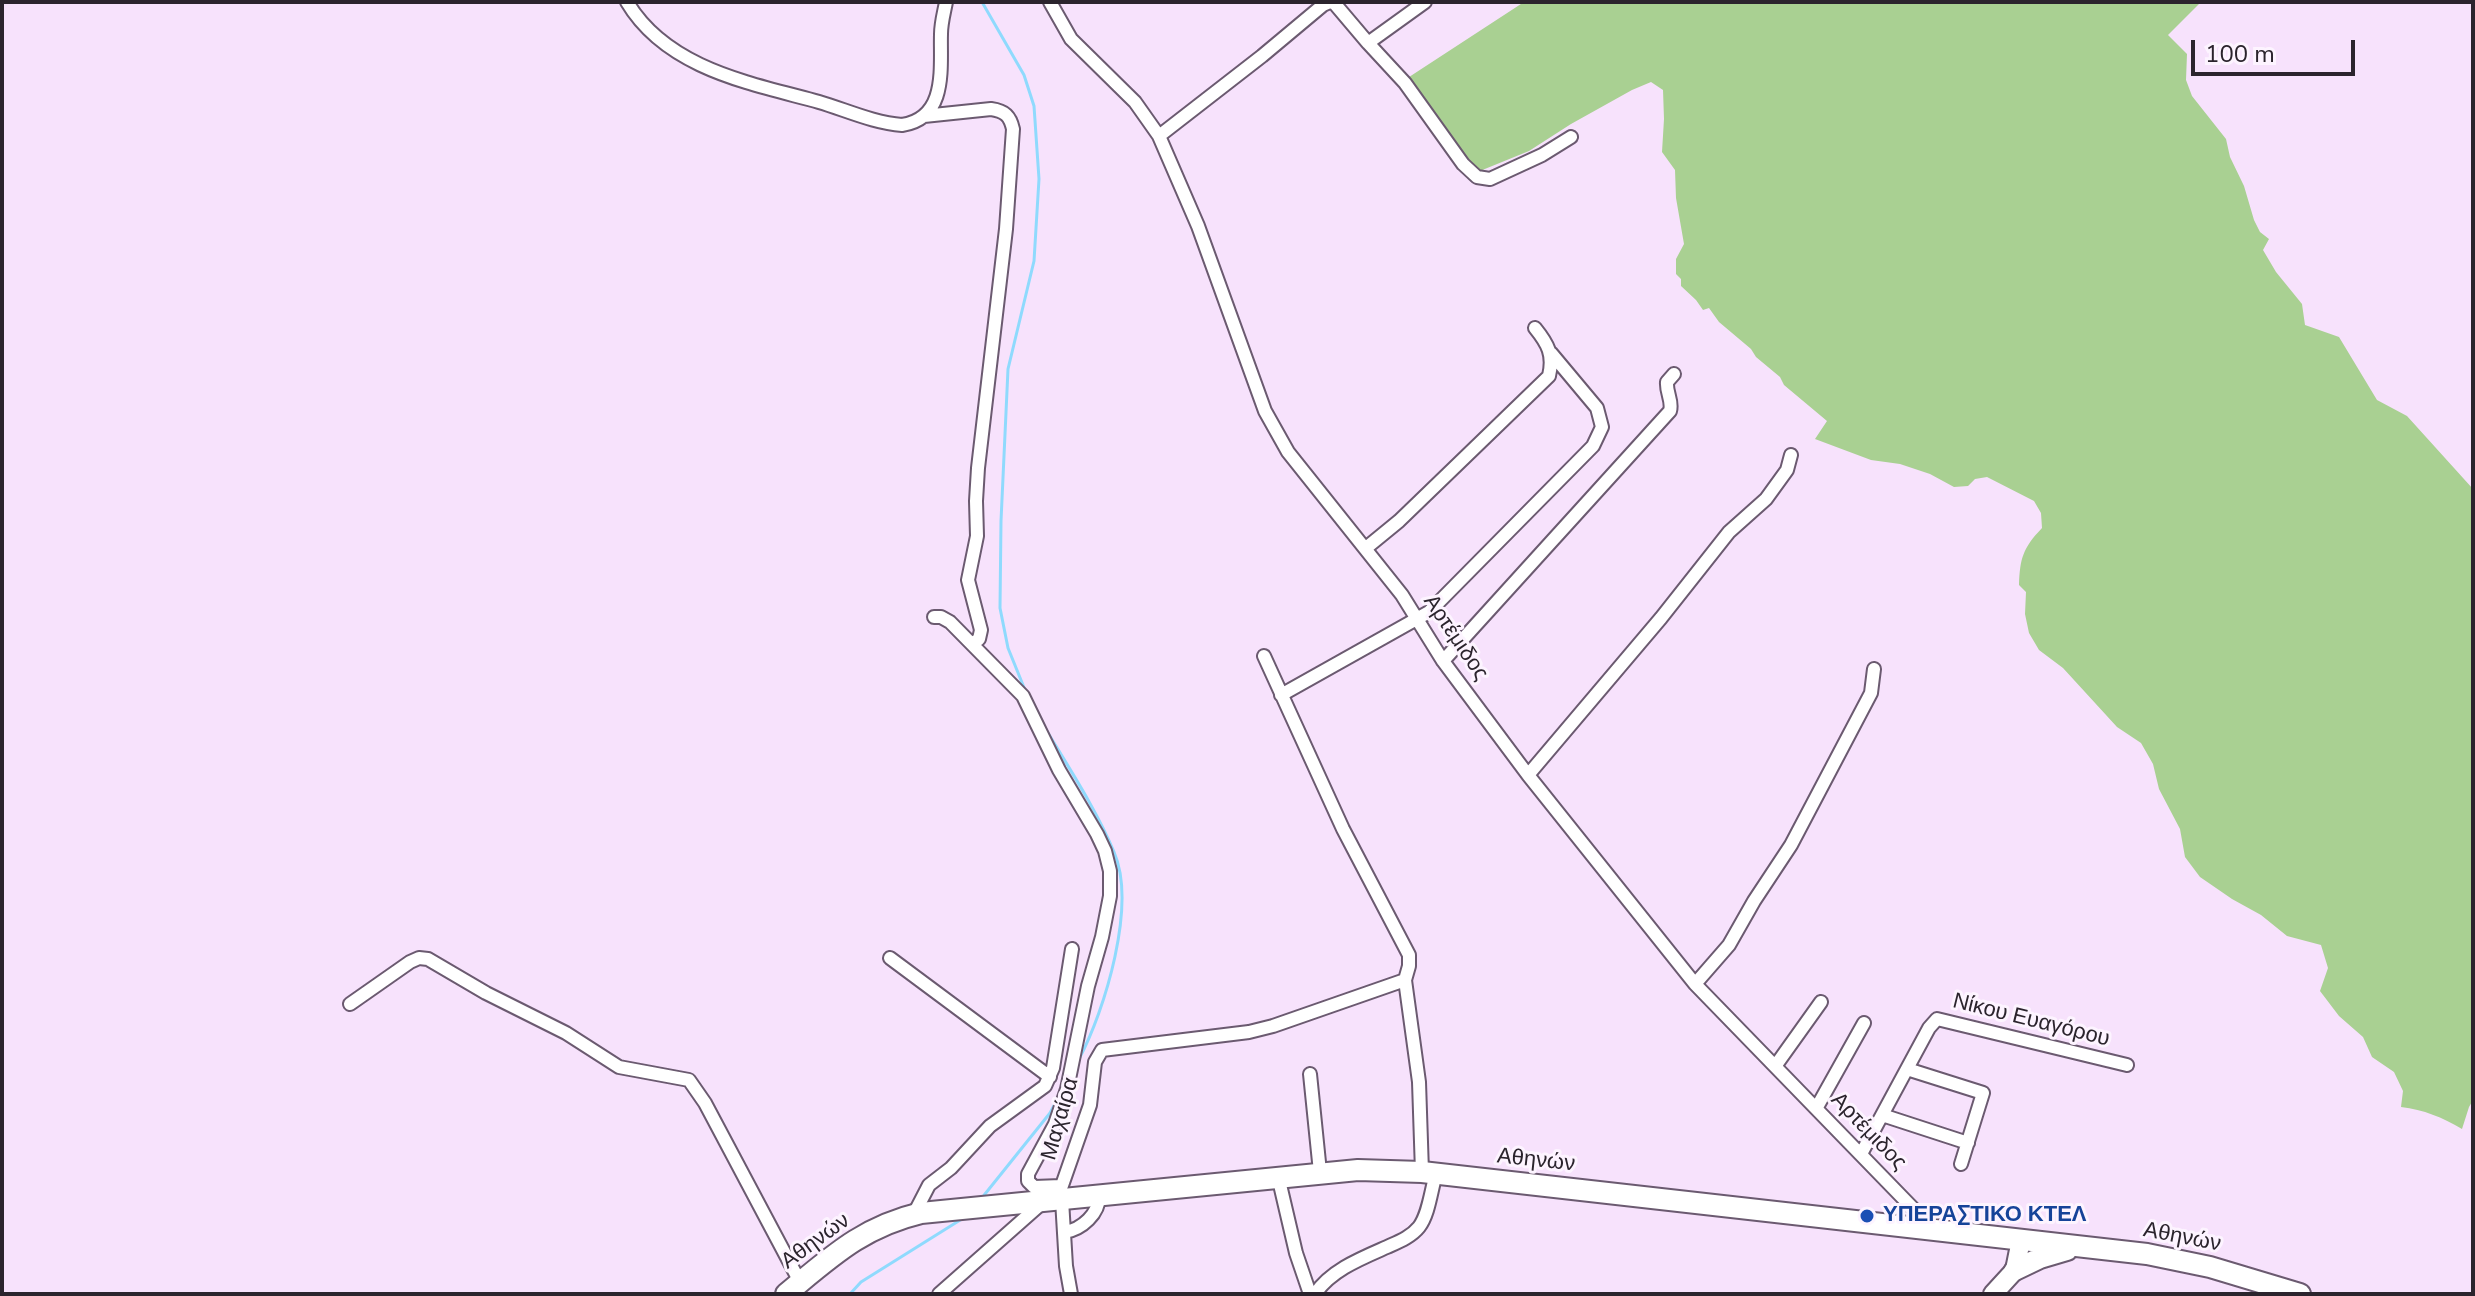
<!DOCTYPE html>
<html>
<head>
<meta charset="utf-8">
<style>
	body { margin:0 }
	#map { position:relative; width:2475px; height:1296px; overflow:hidden; background:#f7e2fc; font-family:"Nunito Sans",sans-serif }
	canvas { display:block }
	.frame { position:absolute; inset:0; border:4px solid #2b242d; pointer-events:none }
	.scale { position:absolute; left:2191px; top:40px; width:164px; height:36px; box-sizing:border-box; border:4px solid #2b242d; border-top:0; padding-left:10px; font-size:24px; line-height:28px; white-space:nowrap; color:#2b242d; -webkit-text-stroke:6px #fdf4ff; paint-order:stroke }
</style>
</head>
<body>
<div id="map">
<canvas width="2475" height="1296"></canvas>
<div class="frame"></div>
<div class="scale">100 m</div>
</div>
<script>
const ctx = document.querySelector('canvas').getContext('2d');
ctx.lineJoin = 'round';
function fillPath(path, color) {
  ctx.fillStyle = color;
  ctx.fill(path, 'evenodd');
}
function trace(path, color, width, dash) {
  ctx.strokeStyle = color;
  ctx.lineWidth = width;
  ctx.lineCap = dash ? 'butt' : 'round';
  ctx.setLineDash(dash || []);
  ctx.stroke(path);
}
function write(font, color, halo, rows, align = 'center') {
  ctx.font = font + ' "Nunito Sans",sans-serif';
  ctx.lineWidth = 6;
  ctx.setLineDash([]);
  ctx.textBaseline = 'middle';
  ctx.strokeStyle = halo;
  ctx.fillStyle = color;
  for (const [text, x, y, turn = 0] of rows) {
    ctx.save();
    ctx.translate(x, y);
    ctx.rotate((+turn || 0) * Math.PI / 180);
    ctx.textAlign = isNaN(turn) ? turn : align;
    if (halo) ctx.strokeText(text, 0, 0);
    ctx.fillText(text, 0, 0);
    ctx.restore();
  }
}
fillPath(new Path2D(`
	M1524,2H2201L2168,35L2187,54L2186,80L2192,96L2226,139L2230,157L2244,186L2254,220L2260,232L2269,239L2263,250L2276,272L2302,304L2305,325L2339,337L2377,400L2407,416L2473,489V1100L2469,1107L2462,1129C2442,1117 2424,1110 2401,1107L2403,1091L2394,1072L2372,1057L2363,1037L2339,1016L2320,991L2328,968L2321,945L2287,936L2261,915L2232,899L2200,877L2185,857L2180,829L2159,789L2153,764L2141,743L2117,727L2063,668L2039,650L2029,633L2025,614L2026,592L2019,585C2020,558 2023,548 2042,528L2041,513L2034,501L1987,477L1975,479L1968,486L1954,487L1930,474L1900,464L1871,460L1815,439L1827,421L1784,385L1780,377L1756,357L1751,349L1719,322L1709,308L1703,310L1696,300L1681,286V279L1676,274V259L1684,244L1676,198L1675,170L1662,152L1664,119L1663,90L1651,82L1632,90L1571,124L1529,151L1475,173L1406,79Z`), '#a9d092');
trace(new Path2D(`
	M982,2L1024,75L1034,106L1039,179L1034,261L1008,369L1001,521L1000,608L1008,648L1025,690
	M1045,728C1069,768 1096,809 1114,852C1137,905 1105,1010 1079,1059
	M981,1199L1050,1113L1058,1098
	M850,1294L861,1282L965,1217`), '#8fdafd', 3);
const street = new Path2D(`
	M627,2C667,69 750,83 819,102C846,110 874,123 902,125C948,118 940,67 941,34C941,23 944,13 946,2
	M1050,2L1071,39L1135,102L1159,136L1198,226L1265,411L1288,452L1402,595L1443,661L1528,775L1695,984L1934,1230
	M1368,43L1405,83L1463,164L1477,177L1490,179L1542,155L1571,137
	M924,116L991,109C1005,111 1010,116 1013,129L1006,229L978,468L976,501L977,536L968,580L981,630L979,639L972,644
	M1159,136L1262,56L1323,5L1330,2L1335,4L1368,43L1425,2
	M1366,548L1399,521L1549,376C1554,355 1548,344 1535,328
	M934,617H941L950,622L1023,696L1059,770L1097,834L1105,851L1110,871V896L1102,937L1088,986L1067,1089L1055,1124L1028,1174V1181L1034,1187L1061,1186
	M1264,656L1343,829L1409,955V966L1405,980L1419,1082L1422,1172
	M1443,661L1670,411C1673,401 1666,393 1667,382L1674,374
	M1281,695L1429,612L1593,446L1602,427L1597,408L1551,353
	M1528,775L1661,618L1729,532L1766,499L1787,470L1791,455
	M890,958L1050,1077
	M1695,984L1729,945L1754,901L1791,845L1871,693L1874,669
	M350,1004L410,962L419,958L428,959L486,993L566,1033L619,1067L689,1080L705,1103L800,1282
	M1776,1065L1821,1002
	M1907,1069L1983,1093L1961,1164
	M1310,1074L1320,1172
	M1817,1107L1864,1023
	M1882,1115L1968,1143
	M1861,1154L1929,1028L1937,1019L2127,1065
	M1278,1176L1296,1253L1310,1294
	M1059,1194L1090,1105L1095,1062L1102,1050L1249,1032L1273,1026L1405,980
	M1062,1200L1066,1266L1071,1294
	M914,1214L929,1185L951,1168L990,1126L1045,1086L1053,1068L1072,949
	M1065,1232C1082,1229 1099,1214 1099,1196
	M939,1294L1042,1203
	M1315,1294C1331,1270 1362,1258 1387,1247C1398,1242 1411,1237 1419,1227C1429,1214 1431,1190 1436,1174`);
const secondary = new Path2D(`
	M1993,1294L2015,1270L2021,1240`);
const primary = new Path2D(`
	M2015,1270L2040,1258L2067,1250
	M786,1294C831,1257 862,1227 921,1213L1358,1170L1422,1172L2147,1254L2210,1267L2300,1294`);
trace(street, '#6b5a70', 16);
trace(secondary, '#6b5a70', 22);
trace(primary, '#6b5a70', 24);
trace(street, '#fff', 12);
trace(secondary, '#fff', 18);
trace(primary, '#fff', 20);
for (const [x, y, r, color] of [
	[1867,1216,8,"#1a4fb4"]
]) {
  const dot = new Path2D();
  dot.arc(x, y, r, 0, 2 * Math.PI);
  ctx.fillStyle = color;
  ctx.fill(dot);
  trace(dot, '#fdf4ff', 3);
}
write('22px', '#2b242d', '#fdf4ff', [
	["Αρτέμιδος",1455,638,56],
	["Νίκου Ευαγόρου",2031,1021,14],
	["Μαχαίρα",1061,1119,-74],
	["Αρτέμιδος",1868,1132,46],
	["Αθηνών",1536,1161,6],
	["Αθηνών",2182,1238,11],
	["Αθηνών",816,1242,-36]
]);
write('bold 22px', '#164399', '#fdf4ff', [
	["ΥΠΕΡΑΣΤΙΚΟ ΚΤΕΛ",1883,1216]
], 'left');
</script>
</body>
</html>
